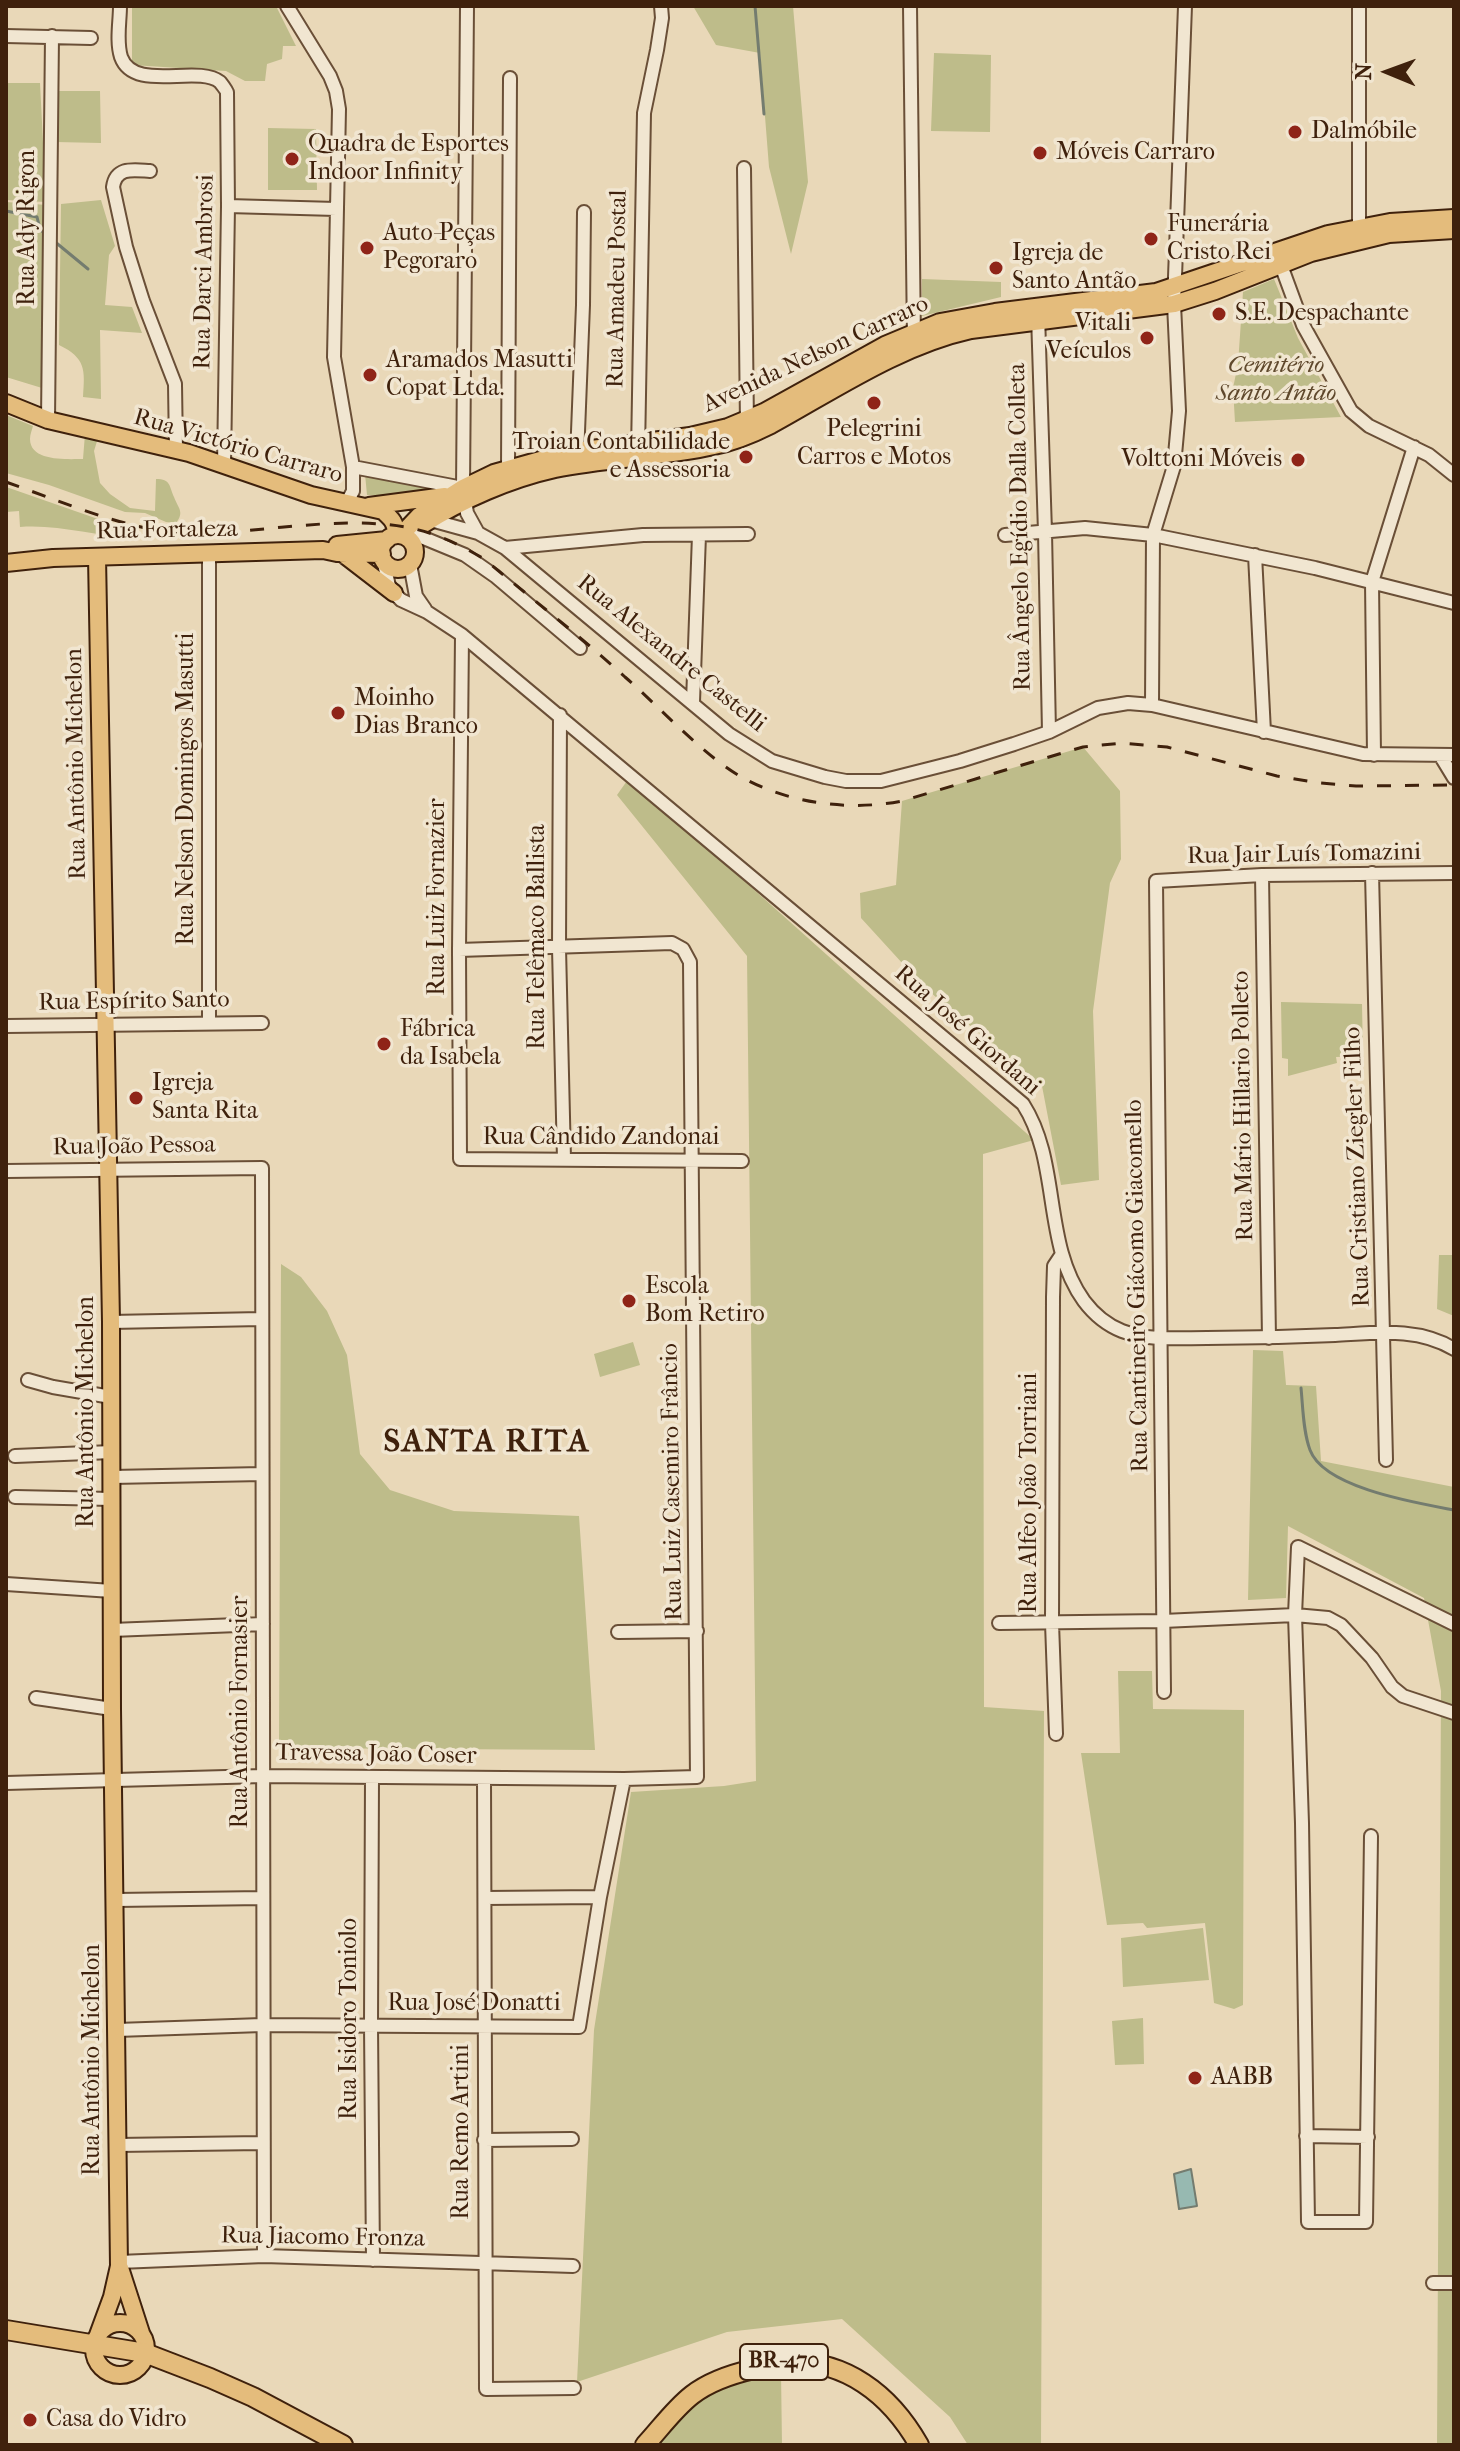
<!DOCTYPE html>
<html>
<head>
<meta charset="utf-8">
<style>
	body { margin:0 }
	#map { position:relative; width:1460px; height:2451px; overflow:hidden; background:#e9d8b8; font-family:"IM FELL French Canon",serif }
	canvas { display:block }
	.frame { position:absolute; inset:0; border:8px solid #3f210c; pointer-events:none }
	.north { position:absolute; left:1348px; top:32px; width:80px; height:80px; -webkit-text-stroke:6px #f1e6d1; paint-order:stroke; rotate:271deg; font-size:22px; font-weight:700; line-height:32px; text-align:center; color:#3f210c }
	.north::after { content:''; display:block; margin:auto; width:28px; height:36px; background:#3f210c; clip-path:polygon(50% 0,100% 100%,50% 72%,0 100%) }
</style>
</head>
<body>
<div id="map">
<canvas width="1460" height="2451"></canvas>
<div class="frame"></div>
<div class="north">N</div>
</div>
<script>
const ctx = document.querySelector('canvas').getContext('2d');
ctx.lineJoin = 'round';
function fillPath(path, color) {
  ctx.fillStyle = color;
  ctx.fill(path, 'evenodd');
}
function trace(path, color, width, dash) {
  ctx.strokeStyle = color;
  ctx.lineWidth = width;
  ctx.lineCap = dash ? 'butt' : 'round';
  ctx.setLineDash(dash || []);
  ctx.stroke(path);
}
function write(font, color, halo, rows, align = 'center') {
  ctx.font = font + ' "IM FELL French Canon",serif';
  ctx.lineWidth = 7;
  ctx.setLineDash([]);
  ctx.textBaseline = 'middle';
  ctx.strokeStyle = halo;
  ctx.fillStyle = color;
  for (const [text, x, y, turn = 0] of rows) {
    ctx.save();
    ctx.translate(x, y);
    ctx.rotate((+turn || 0) * Math.PI / 180);
    ctx.textAlign = isNaN(turn) ? turn : align;
    if (halo) ctx.strokeText(text, 0, 0);
    ctx.fillText(text, 0, 0);
    ctx.restore();
  }
}
fillPath(new Path2D(`
	M132,6H276L296,46H283L282,59L267,64L265,81H245L226,71L132,65Z
	M693,6H793L808,182L791,254L769,167L760,53L716,45Z
	M934,53L991,55L990,132L931,131Z
	M6,83H40L46,202L6,200Z
	M56,91H100L101,143L56,142Z
	M268,128L316,129L317,190H268Z
	M101,200L115,246L109,255L105,305L132,307L142,333L100,330L101,399L83,397C85,370 86,358 59,345L61,204Z
	M6,202L47,205L42,388L6,377Z
	M922,279L1001,282V297L922,316Z
	M1274,279L1298,338L1341,417L1235,422L1233,388L1238,364L1243,292Z
	M6,415L33,426C32,430 30,434 30,439C30,462 68,459 83,459L85,434L98,438L94,451L100,483L110,494L130,508L155,511L156,479C171,479 169,486 174,497C178,508 185,512 176,523L166,522L145,513L125,512L49,485L6,473Z
	M365,474L439,486L414,497L367,495Z
	M6,487L12,489L138,533L132,538C95,536 57,524 20,527L19,511L6,512Z
	M1083,747L1120,791L1121,859L1110,883L1093,1011L1099,1180L1061,1185L1042,1086L924,987L861,918L860,893L896,885L902,801Z
	M629,778L1034,1140L983,1154L984,1707L1044,1711L1041,2445H968L950,2417L842,2319L727,2332L577,2382L594,2030L631,1792L724,1786L756,1781L747,956L617,795Z
	M1281,1002L1362,1004L1363,1056L1336,1057L1337,1063L1288,1076V1059L1282,1058Z
	M1439,1255H1454V1316L1437,1309Z
	M281,1264L301,1277L327,1311L347,1355L360,1454L390,1490L454,1511L579,1516L595,1750L279,1748Z
	M633,1342L640,1365L600,1377L594,1354Z
	M1253,1350L1283,1351L1286,1385L1316,1386L1321,1461L1454,1487V2445H1437L1441,1691L1424,1598L1288,1526L1286,1598L1248,1600Z
	M1118,1671H1152L1153,1709L1244,1710L1243,2005L1234,2009L1214,2003L1205,1923L1147,1928L1143,1923L1107,1925L1081,1753H1120Z
	M1203,1928L1209,1980L1123,1987L1121,1938Z
	M1143,2018L1144,2064L1115,2065L1112,2021Z
	M781,2372L782,2445H659L688,2407L729,2381Z`), '#bebc8a');
const water = new Path2D(`
	M1191,2169L1197,2206L1179,2209L1174,2174Z`);
fillPath(water, '#97b9b1');
trace(water, '#747c6f', 2);
trace(new Path2D(`
	M755,6L764,114
	M6,211L37,217L40,229L45,234
	M54,241L88,269
	M1301,1388C1303,1408 1303,1431 1310,1450C1324,1488 1417,1503 1454,1510`), '#747c6f', 3);
const minor = new Path2D(`
	M120,6C120,22 116,41 121,57C134,93 197,64 220,82C220,82 227,91 227,92L228,206L224,465
	M287,6L330,76L336,91L339,109L334,357L353,467V491L346,504
	M467,6L463,488L467,513L478,533
	M910,6L914,341
	M6,36L91,38
	M744,168L747,425
	M150,171C134,170 116,166 113,187L126,247L143,301L175,384L176,450
	M228,206L336,209
	M1359,235V6
	M1278,257L1303,325L1351,411L1369,426L1429,455L1454,475
	M1038,315L1045,532L1049,732
	M48,420L52,36
	M638,451L644,113L657,50L662,18L661,6
	M577,457L583,305L584,212
	M353,467L463,488
	M508,468L510,78
	M427,519L478,533L505,548L729,734L772,761L825,777L846,781H881L960,761L1014,744L1049,732L1098,708L1128,703L1152,705L1363,754L1454,755
	M414,534L465,555L495,576L580,648
	M1005,535L1085,528L1153,535L1315,568L1454,603
	M505,548L643,535L748,534
	M209,555V1023
	M1255,555L1264,732
	M383,559L389,586L394,593L401,600L427,612L462,635L1023,1104C1061,1163 1042,1243 1084,1301C1093,1313 1107,1325 1122,1331C1148,1341 1179,1338 1207,1338C1249,1338 1292,1337 1335,1335C1376,1333 1418,1327 1454,1349
	M410,564L416,596L425,609
	M462,635L459,950L460,1159L742,1161
	M693,702L699,535
	M1152,705L1153,535L1174,466L1179,411L1174,304L1185,6
	M560,715L559,948L564,1159
	M1374,755L1372,582L1414,447
	M1440,755L1454,778
	M1372,873L1386,1460
	M1262,875L1269,1338
	M6,1026L262,1023
	M6,1171L262,1168L264,2256
	M111,1322L261,1319
	M28,1380L53,1387L111,1397
	M15,1456L112,1452
	M112,1477L262,1474
	M15,1497L112,1499
	M6,1584L112,1591
	M999,1623L1163,1621L1295,1615L1328,1618L1341,1625L1372,1658L1392,1687L1403,1696L1454,1713
	M112,1630L263,1624
	M618,1632L697,1631
	M1164,1692L1156,881L1262,875L1454,873
	M36,1698L112,1709
	M1056,1734L1052,1623L1053,1297L1054,1266L1062,1254
	M372,1778L371,2025L373,2260
	M484,1778L486,2389L574,2388
	M6,1783L263,1776L624,1779L697,1777L690,962L683,949L672,943L459,950
	M1371,1836L1366,2222H1308L1302,1823L1295,1615L1298,1547L1454,1624
	M485,1898L600,1897
	M116,1900L263,1898
	M117,2030L262,2025L579,2027L600,1897L624,1779
	M1306,2136L1368,2137
	M484,2140L572,2139
	M117,2145L262,2143
	M119,2262L264,2256L573,2266
	M1433,2283H1454`);
const major = new Path2D(`
	M6,403L48,420L189,453L311,495L383,511C392,519 396,523 396,535
	M369,506L445,496
	M424,524C462,500 510,479 555,469C607,458 661,458 714,446C734,442 753,434 771,425C835,390 899,346 971,330L1174,304L1215,291L1311,253L1389,234L1454,230
	M401,535L419,516L463,488L494,473L569,452L690,436L728,427L764,412L885,345L940,322L995,312L1156,292L1328,234L1390,222L1454,218
	M381 552a17 17 0 1 1 34 0a17 17 0 1 1-34 0Z
	M337,545L387,540
	M342,553L394,593
	M97,557L111,1322L112,1709L119,2266L112,2297L98,2335
	M6,563L53,558L323,550L337,553L382,554
	M120,2268L141,2333
	M94 2349a26 26 0 1 1 52 0a26 26 0 1 1-52 0Z`);
const highway = new Path2D(`
	M6,2330L145,2353L210,2378L253,2397L343,2445
	M645,2445C660,2429 674,2409 692,2395C710,2381 732,2374 754,2369C764,2367 774,2363 784,2362C845,2359 890,2394 919,2445`);
trace(minor, '#6a4f37', 16);
trace(major, '#3f210c', 20);
trace(highway, '#3f210c', 22);
trace(minor, '#f1e6d1', 12);
trace(major, '#e4bc7c', 16);
trace(highway, '#e4bc7c', 18);
trace(new Path2D(`
	M6,482C55,499 124,529 175,532C251,537 329,514 405,527C434,532 459,544 484,559C531,598 580,636 625,677C661,708 706,759 747,780C793,804 851,811 902,801L1059,754L1083,747L1122,743L1167,747L1277,776L1320,783L1356,786L1454,785`), '#3f210c', 3, [14, 14]);
for (const [x, y, r, color] of [
	[1295,132,8,"#8f2418"],
	[1040,153,8,"#8f2418"],
	[292,159,8,"#8f2418"],
	[1151,239,8,"#8f2418"],
	[367,248,8,"#8f2418"],
	[996,268,8,"#8f2418"],
	[1219,314,8,"#8f2418"],
	[1147,338,8,"#8f2418"],
	[370,375,8,"#8f2418"],
	[874,403,8,"#8f2418"],
	[746,457,8,"#8f2418"],
	[1298,460,8,"#8f2418"],
	[338,713,8,"#8f2418"],
	[384,1044,8,"#8f2418"],
	[136,1098,8,"#8f2418"],
	[629,1301,8,"#8f2418"],
	[1195,2078,8,"#8f2418"],
	[30,2420,8,"#8f2418"]
]) {
  const dot = new Path2D();
  dot.arc(x, y, r, 0, 2 * Math.PI);
  ctx.fillStyle = color;
  ctx.fill(dot);
  trace(dot, '#f1e6d1', 3);
}
for (const [x, y, w] of [
	[784,2362,88]
]) {
  const box = new Path2D();
  box.roundRect(x - w / 2, y - 18, w, 36, 6);
  ctx.fillStyle = '#f1e6d1';
  ctx.fill(box);
  trace(box, '#3f210c', 2);
}
write('bold 22px', '#3f210c', null, [
	["BR-470",784,2362]
]);
write('24px', '#3f210c', '#f1e6d1', [
	["Dalmóbile",1311,132],
	["Quadra de Esportes",308,145],
	["Indoor Infinity",308,173],
	["Móveis Carraro",1056,153],
	["Funerária",1167,225],
	["Cristo Rei",1167,253],
	["Auto-Peças",383,234],
	["Pegoraro",383,262],
	["Igreja de",1012,254],
	["Santo Antão",1012,282],
	["S.E. Despachante",1235,314],
	["Vitali",1131,324,"right"],
	["Veículos",1131,352,"right"],
	["Aramados Masutti",386,361],
	["Copat Ltda.",386,389],
	["Pelegrini",874,430,"center"],
	["Carros e Motos",874,458,"center"],
	["Troian Contabilidade",730,443,"right"],
	["e Assessoria",730,471,"right"],
	["Volttoni Móveis",1282,460,"right"],
	["Moinho",354,699],
	["Dias Branco",354,727],
	["Fábrica",400,1030],
	["da Isabela",400,1058],
	["Igreja",152,1084],
	["Santa Rita",152,1112],
	["Escola",645,1287],
	["Bom Retiro",645,1315],
	["AABB",1211,2078],
	["Casa do Vidro",46,2420]
], 'left');
write('24px', '#3f210c', '#f1e6d1', [
	["Rua Ady Rigon",28,228,-90],
	["Rua Darci Ambrosi",205,272,-89],
	["Rua Amadeu Postal",618,289,-89],
	["Avenida Nelson Carraro",816,355,-25],
	["Rua Victório Carraro",238,447,16],
	["Rua Ângelo Egídio Dalla Colleta",1021,527,-91],
	["Rua Fortaleza",167,531,-1],
	["Rua Alexandre Castelli",671,654,39],
	["Rua Antônio Michelon",77,764,-91],
	["Rua Nelson Domingos Masutti",187,789,-90],
	["Rua Jair Luís Tomazini",1304,855,-1],
	["Rua Luiz Fornazier",438,897,-90],
	["Rua Telêmaco Ballista",538,937,-90],
	["Rua Espírito Santo",134,1002,-1],
	["Rua José Giordani",967,1031,41],
	["Rua Mário Hillario Polleto",1244,1106,-91],
	["Rua Cândido Zandonai",601,1138],
	["Rua João Pessoa",134,1147,-1],
	["Rua Cristiano Ziegler Filho",1358,1167,-92],
	["Rua Cantineiro Giácomo Giacomello",1138,1286,-91],
	["Rua Antônio Michelon",87,1412,-90],
	["Rua Luiz Casemiro Frâncio",673,1482,-91],
	["Rua Alfeo João Torriani",1030,1493,-90],
	["Rua Antônio Fornasier",241,1712,-90],
	["Travessa João Coser",376,1755,1],
	["Rua José Donatti",474,2004],
	["Rua Isidoro Toniolo",350,2019,-90],
	["Rua Antônio Michelon",93,2060,-90],
	["Rua Remo Artini",462,2132,-90],
	["Rua Jiacomo Fronza",323,2238,1]
]);
write('italic 24px', '#5f482c', '#f1e6d1', [
	["Cemitério",1276,366],
	["Santo Antão",1276,394]
]);
ctx.letterSpacing = '2px';
write('bold 32px', '#3f210c', '#f1e6d1', [
	["SANTA RITA",487,1443]
]);
ctx.letterSpacing = '0px';
</script>
</body>
</html>
